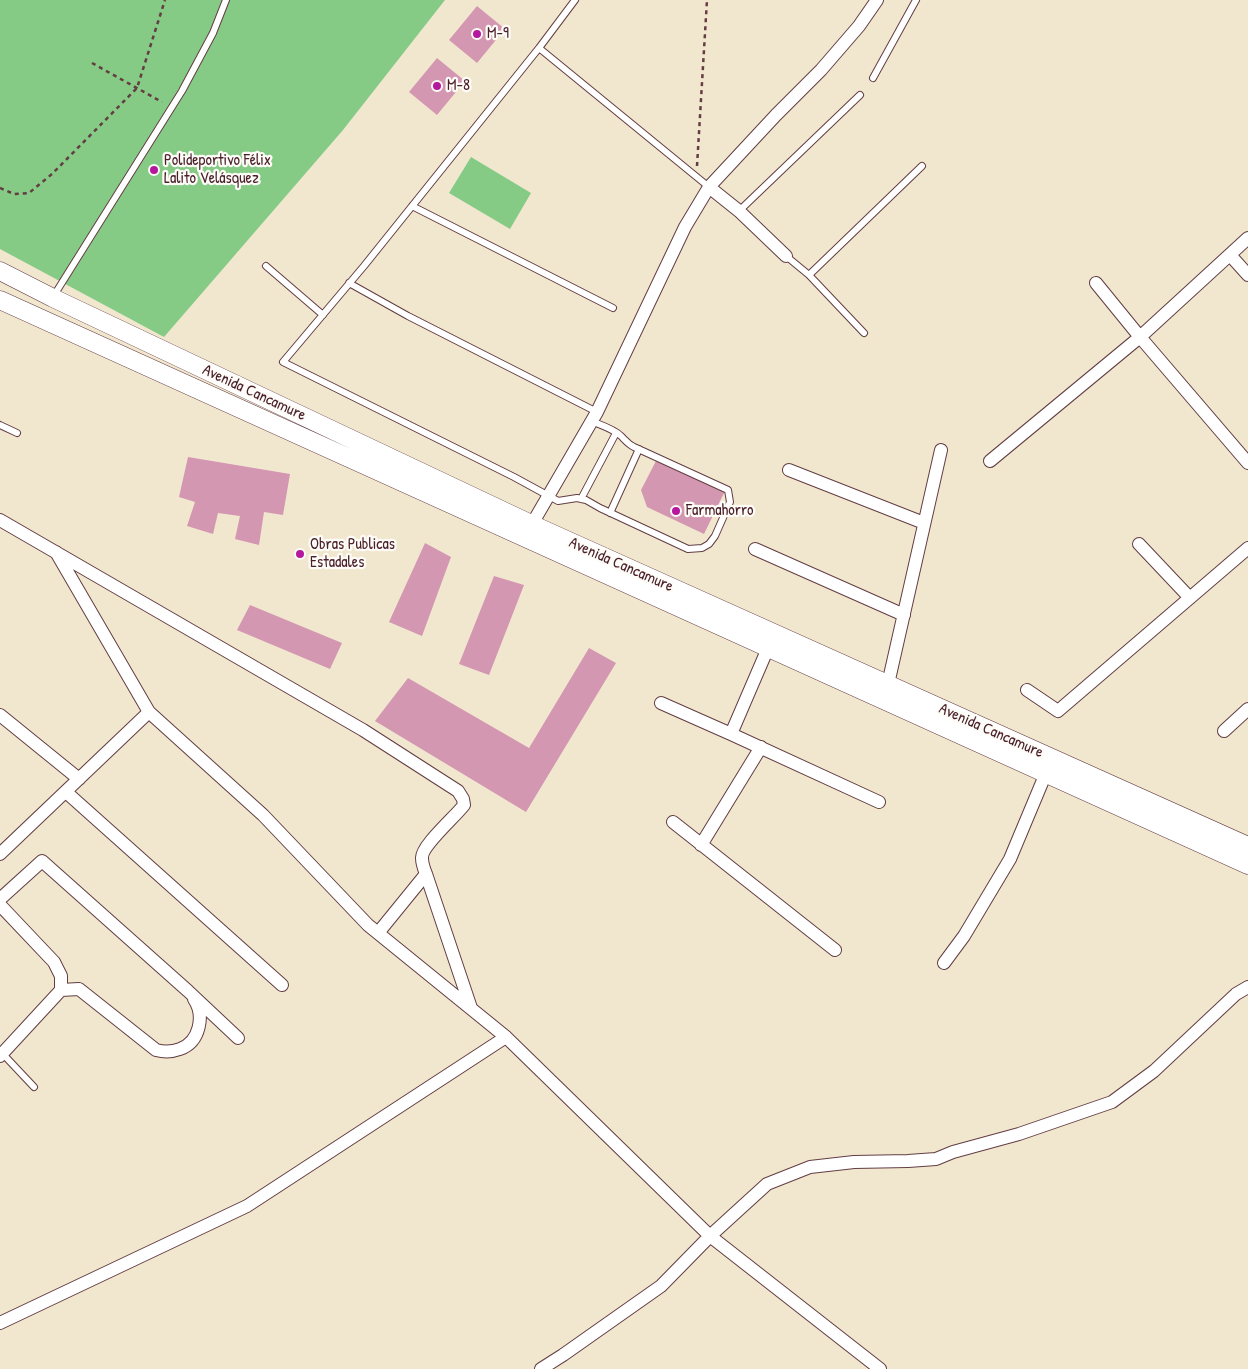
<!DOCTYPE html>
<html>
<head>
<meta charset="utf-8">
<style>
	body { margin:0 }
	canvas { display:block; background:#f1e7ce }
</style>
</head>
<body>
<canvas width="1248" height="1369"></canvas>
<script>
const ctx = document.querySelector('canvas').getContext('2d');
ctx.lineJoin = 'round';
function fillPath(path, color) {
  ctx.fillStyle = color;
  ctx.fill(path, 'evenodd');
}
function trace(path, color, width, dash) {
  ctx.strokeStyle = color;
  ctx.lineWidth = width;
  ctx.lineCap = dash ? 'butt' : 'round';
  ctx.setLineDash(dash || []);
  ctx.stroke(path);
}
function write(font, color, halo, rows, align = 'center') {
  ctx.font = font + ' "Patrick Hand",sans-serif';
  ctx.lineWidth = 4.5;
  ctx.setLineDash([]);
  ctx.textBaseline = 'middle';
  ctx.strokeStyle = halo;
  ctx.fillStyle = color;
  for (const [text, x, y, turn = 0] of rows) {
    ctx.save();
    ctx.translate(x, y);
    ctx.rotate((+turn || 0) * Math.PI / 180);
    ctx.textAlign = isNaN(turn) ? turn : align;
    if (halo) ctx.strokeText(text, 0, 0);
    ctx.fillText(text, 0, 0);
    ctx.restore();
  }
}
fillPath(new Path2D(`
	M0,0H445L343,130L164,337L0,249Z
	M471,157L531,193L510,229L449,193Z`), '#85cb85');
fillPath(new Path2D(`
	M477,6L505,29L477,63L449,40Z
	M437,58L465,81L437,115L409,92Z
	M188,457L290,474L283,515L264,512L259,545L235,539L240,516L218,513L213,534L187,526L195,502L179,497Z
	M657,459L725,491L704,534L647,507L641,490Z
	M425,543L451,557L422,636L389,622Z
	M494,576L524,585L489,675L459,664Z
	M250,605L342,643L330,669L237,630Z
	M589,648L616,663L526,812L375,721L408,678L529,748Z`), '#d497b2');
const service = new Path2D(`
	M575,0L539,48L364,266L283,362L514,477L558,501L577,498L586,500L600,508L688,549L702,548L709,544L715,536L730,502L728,490L634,447C628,444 626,441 621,436C614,429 601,425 591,421
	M539,48L709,187
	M873,78L916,0
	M412,206L613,308
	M739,211L860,95
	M786,256L809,275L864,333
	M266,266L323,315
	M809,275L922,166
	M349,283L408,316L597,412
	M53,297L182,91L213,33L226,0
	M0,425L17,433
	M581,499L616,433
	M610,513L639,449
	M2,1053L34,1087`);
const minor = new Path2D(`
	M709,187L739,211L786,256
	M1230,255L1248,275
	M1096,283L1140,337L1248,463
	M990,461L1140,337L1248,238
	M789,470L924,523
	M0,520L363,730L458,791L463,799L464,805C456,816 421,846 422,858C422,863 424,869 426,874L471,1008
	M528,531L597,412L685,227L709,187L776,115L821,70L859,26L877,0
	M1139,544L1190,598
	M755,549L904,615
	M56,552L149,712L263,815L368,925L506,1037L710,1236L880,1369
	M888,684L941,450
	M1027,690L1058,711L1248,548
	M661,703L731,734L879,802
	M0,715L79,779
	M1224,731L1248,709
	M731,734L768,648
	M66,792L282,985
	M673,822L835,950
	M701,845L761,747
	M0,854L149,712
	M0,899L42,861L188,991L238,1038
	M0,905L54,962L61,976V990
	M378,933L426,874
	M944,963L964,936L1010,859L1046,773
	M0,1056L61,990L79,989L156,1050C164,1052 172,1052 180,1049C200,1042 205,1015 194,999
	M0,1323L247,1206L506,1037
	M541,1369L563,1355L661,1286L710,1236L767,1184L810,1167L854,1162L908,1161L936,1159L953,1152L1019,1134L1112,1102L1154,1071L1236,994L1248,987`);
const secondary = new Path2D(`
	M0,271L53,298L531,524L1248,846
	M0,300L1248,865`);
trace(service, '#633d43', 8);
trace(minor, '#633d43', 14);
trace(secondary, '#633d43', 19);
trace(new Path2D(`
	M92,63L162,102
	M697,166L707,0
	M0,188L14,194L29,193L52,174L137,88L165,0`), '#633d43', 2.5, [4, 4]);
trace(service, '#fff', 6);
trace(minor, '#fff', 12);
trace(secondary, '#fff', 18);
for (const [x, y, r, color] of [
	[477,34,5,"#b5179e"],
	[437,86,5,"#b5179e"],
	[154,170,5,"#b5179e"],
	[676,511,5,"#b5179e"],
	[300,554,5,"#b5179e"]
]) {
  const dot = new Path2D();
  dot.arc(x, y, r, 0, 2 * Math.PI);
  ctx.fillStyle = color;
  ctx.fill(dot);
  trace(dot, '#fdfcf7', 2);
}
write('16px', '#4a1f2b', '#fdfcf7', [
	["M-9",487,34],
	["M-8",447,86],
	["Polideportivo Félix",164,161],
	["Lalito Velásquez",164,179],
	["Farmahorro",686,511],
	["Obras Publicas",310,545],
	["Estadales",310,563]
], 'left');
write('16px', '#4a1f2b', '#fdfcf7', [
	["Avenida Cancamure",254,393,25],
	["Avenida Cancamure",621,565,24],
	["Avenida Cancamure",991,731,24]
]);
</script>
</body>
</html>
